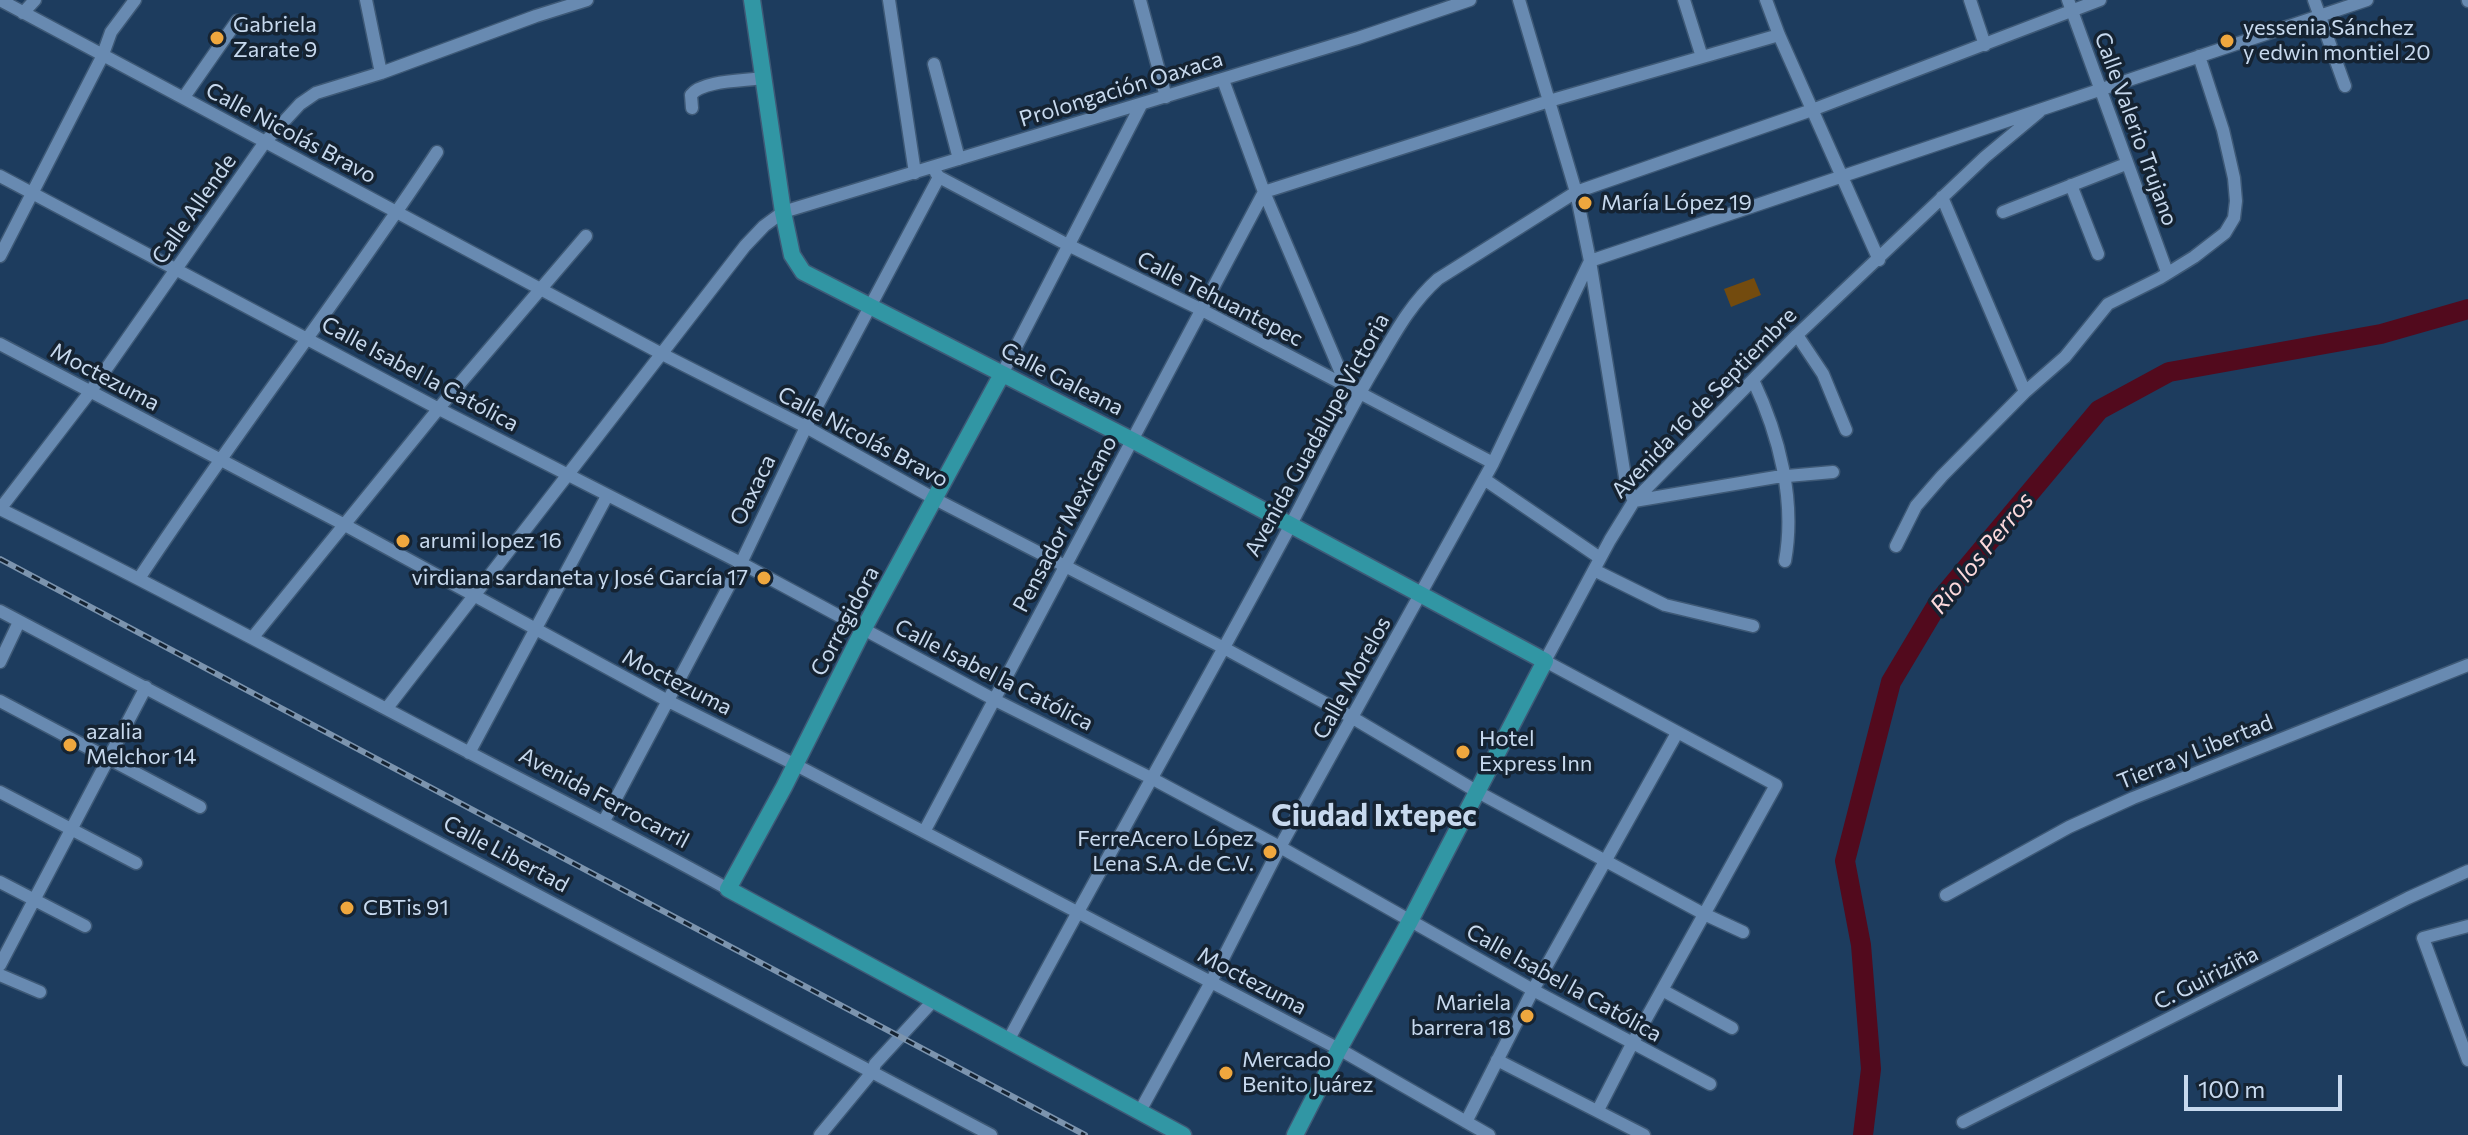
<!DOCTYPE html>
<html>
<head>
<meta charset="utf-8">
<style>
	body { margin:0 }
	#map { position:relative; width:2468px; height:1135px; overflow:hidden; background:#1d3c5e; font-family:Commissioner,sans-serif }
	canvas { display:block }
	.scale { position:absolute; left:2184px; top:1075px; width:158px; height:36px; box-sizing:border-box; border:4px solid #c7d9ee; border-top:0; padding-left:10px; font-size:24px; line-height:28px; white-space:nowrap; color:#c7d9ee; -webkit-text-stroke:6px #152332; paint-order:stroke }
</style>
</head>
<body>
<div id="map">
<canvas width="2468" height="1135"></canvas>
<div class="scale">100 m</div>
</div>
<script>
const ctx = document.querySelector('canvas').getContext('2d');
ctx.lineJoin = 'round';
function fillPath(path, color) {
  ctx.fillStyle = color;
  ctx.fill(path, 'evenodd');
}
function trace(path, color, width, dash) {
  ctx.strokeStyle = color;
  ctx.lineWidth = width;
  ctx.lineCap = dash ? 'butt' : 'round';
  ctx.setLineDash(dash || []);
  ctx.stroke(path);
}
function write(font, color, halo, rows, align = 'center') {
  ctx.font = font + ' Commissioner,sans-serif';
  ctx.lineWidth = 7;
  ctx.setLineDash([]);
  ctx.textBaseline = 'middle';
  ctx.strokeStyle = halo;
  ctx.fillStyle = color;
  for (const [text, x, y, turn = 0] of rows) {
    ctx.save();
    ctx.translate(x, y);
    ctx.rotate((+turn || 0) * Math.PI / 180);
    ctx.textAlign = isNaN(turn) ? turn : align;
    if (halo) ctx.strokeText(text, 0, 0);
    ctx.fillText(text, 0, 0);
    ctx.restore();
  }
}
fillPath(new Path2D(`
	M1754,278L1761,295L1731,307L1724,289Z`), '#734b0e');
trace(new Path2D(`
	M1863,1135L1871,1069L1861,945L1845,861L1891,682L1940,600L2099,410L2169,372L2381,334L2468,309`), '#520a1d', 20);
const minor = new Path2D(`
	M0,0L662,354L806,427L935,499L1224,648L1353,718L1476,791L1704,914L1743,932
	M366,0L381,73
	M889,0L915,173
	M1140,0L1166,97
	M1519,0L1576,192L1590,261L1626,483L1634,501L1776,477L1833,472
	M1684,0L1702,57
	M1766,0L1779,35L1879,260
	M1970,0L1985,45
	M2068,0L2167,272
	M2314,0L2345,86
	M2468,0V1
	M23,13L35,0
	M934,64L959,159
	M1223,80L1264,192L1347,387
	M184,97L237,21
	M692,108L691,95C702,80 745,81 763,78
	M936,173L939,177L1068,245L1200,309L1493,463
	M0,176L439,409L741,563L995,700L1151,778L1280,847L1533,990L1710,1084
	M2071,185L2098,254
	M1942,197L2025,392
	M2003,212L2126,164
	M0,256L102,57L111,32L135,0
	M1797,335L1823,374L1846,430
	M0,344L343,524L668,701L796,765L1339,1049L1489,1135
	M1002,374L1141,105
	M1753,380C1779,435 1796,500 1785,561
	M1484,479L1600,558
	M0,509C159,587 313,671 470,753C556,798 643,842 728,889
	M0,509L90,392L265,142L300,104L316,93L381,73L536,16L587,0
	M1896,546L1916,506L1942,476L2025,392L2065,357L2108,304L2160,278L2194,257L2225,233L2234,218L2236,201L2234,178L2223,130L2199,56
	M1594,570L1665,605L1753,626
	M140,577C235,433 342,296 437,152
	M0,611L991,1135
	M253,637L444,402L586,236
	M0,662L19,622
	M0,701L200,807
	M387,708L745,246L764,226L783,212L1358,38L1470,0
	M469,753L607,496
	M0,792L136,863
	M604,821L741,563L806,427L939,177
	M924,832L1264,192L1549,101L1779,35
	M0,882L85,926
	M1946,895L2069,827L2133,798L2468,665
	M2468,926L2423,938L2468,1060
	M0,965L146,687
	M0,975L40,992
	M1662,990L1732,1028
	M1008,1041C1097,874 1191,710 1281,543C1313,484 1341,424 1375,367C1394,335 1410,304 1438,279L1576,192L1812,110L2100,0
	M1497,1060L1644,1135
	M1598,1110L1632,1044L1776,785L1545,661L1610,540L1634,501L1797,335L1985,157L2039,112
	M1140,1111L1211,982L1280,847L1493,463L1590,261L2367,0
	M1466,1122L1533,990L1677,733
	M1963,1122L2408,898L2468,871
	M820,1135L873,1071L875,1064L933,1001`);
const major = new Path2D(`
	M752,0L783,212L792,255L803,272L1132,440L1545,661L1410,921L1339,1049L1295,1135
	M1002,374L863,630L784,787L728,889L1183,1135`);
trace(minor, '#3e5976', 15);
trace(major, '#3e5976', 19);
trace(minor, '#688ab1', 12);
trace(major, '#3196a4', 16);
const rail = new Path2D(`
	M0,559L1085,1135`);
trace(rail, '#7c94ae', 6);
trace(rail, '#152332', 3, [9]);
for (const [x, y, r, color] of [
	[217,38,8,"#efa73e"],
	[2227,41,8,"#efa73e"],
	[1585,203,8,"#efa73e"],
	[403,541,8,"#efa73e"],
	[764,578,8,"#efa73e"],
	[70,745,8,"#efa73e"],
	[1463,752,8,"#efa73e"],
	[1270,852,8,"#efa73e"],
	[347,908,8,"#efa73e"],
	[1527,1016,8,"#efa73e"],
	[1226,1073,8,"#efa73e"]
]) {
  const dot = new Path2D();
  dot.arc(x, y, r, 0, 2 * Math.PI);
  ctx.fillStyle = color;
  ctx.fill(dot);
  trace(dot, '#152332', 3);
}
write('22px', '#c7d9ee', '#152332', [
	["Gabriela",233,25],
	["Zarate 9",233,50],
	["yessenia Sánchez",2243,28],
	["y edwin montiel 20",2243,53],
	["María López 19",1601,203],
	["arumi lopez 16",419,541],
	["virdiana sardaneta y José García 17",748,578,"right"],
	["azalia",86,732],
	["Melchor 14",86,757],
	["Hotel",1479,739],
	["Express Inn",1479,764],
	["FerreAcero López",1254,839,"right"],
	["Lena S.A. de C.V.",1254,864,"right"],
	["CBTis 91",363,908],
	["Mariela",1511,1003,"right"],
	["barrera 18",1511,1028,"right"],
	["Mercado",1242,1060],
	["Benito Juárez",1242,1085]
], 'left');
write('22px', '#c7d9ee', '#152332', [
	["Prolongación Oaxaca",1121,89,-17],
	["Calle Valerio Trujano",2136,129,70],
	["Calle Nicolás Bravo",291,133,28],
	["Calle Allende",194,209,-55],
	["Calle Tehuantepec",1220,299,27],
	["Calle Isabel la Católica",420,374,28],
	["Moctezuma",105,377,28],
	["Calle Galeana",1062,379,27],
	["Avenida 16 de Septiembre",1704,403,-46],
	["Avenida Guadalupe Victoria",1317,435,-61],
	["Calle Nicolás Bravo",863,437,28],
	["Oaxaca",753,490,-64],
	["Pensador Mexicano",1065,524,-62],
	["Corregidora",845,621,-62],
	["Calle Isabel la Católica",994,675,27],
	["Calle Morelos",1352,678,-61],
	["Moctezuma",677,682,27],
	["Tierra y Libertad",2195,752,-22],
	["Avenida Ferrocarril",604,798,28],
	["Calle Libertad",506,854,28],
	["C. Guiriziña",2206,978,-27],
	["Moctezuma",1252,981,28],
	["Calle Isabel la Católica",1564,983,29]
]);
write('italic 24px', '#fcd9dc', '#152332', [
	["Rio los Perros",1982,553,-51]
]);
write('bold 30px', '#c7d9ee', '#152332', [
	["Ciudad Ixtepec",1374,816]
]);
</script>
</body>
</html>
